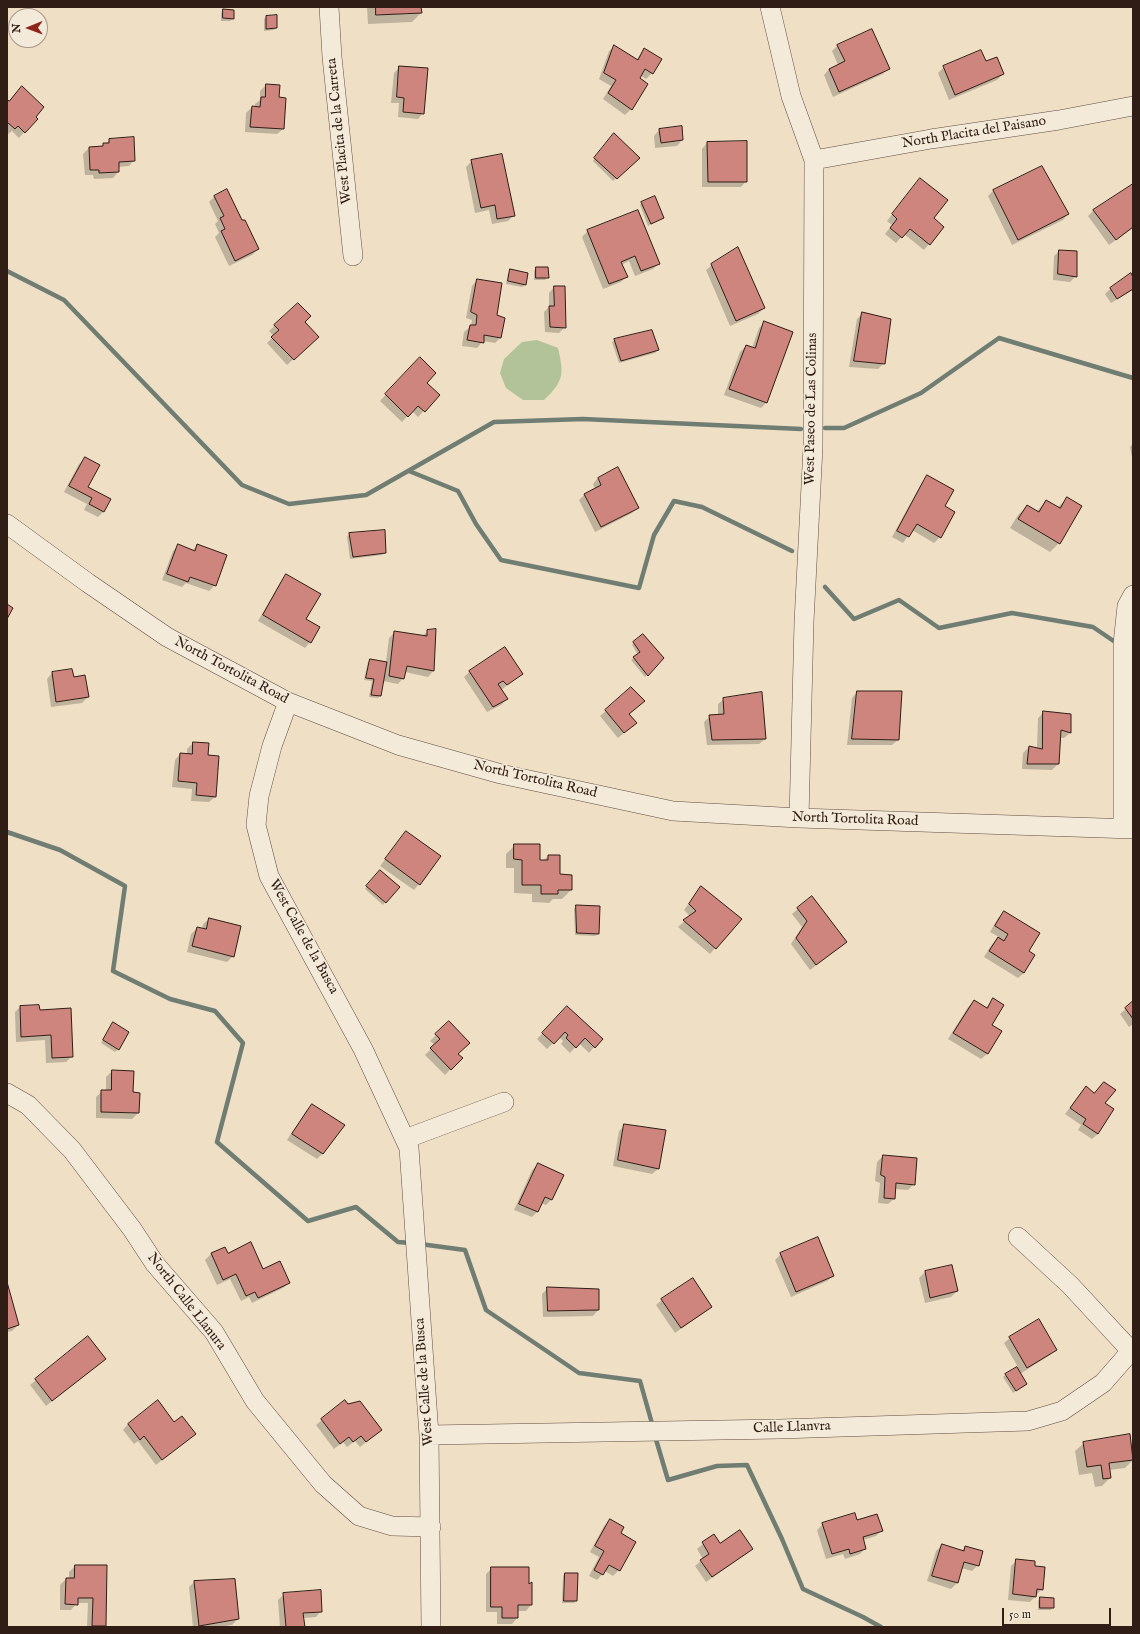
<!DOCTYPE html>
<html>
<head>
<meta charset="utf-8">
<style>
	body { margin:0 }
	#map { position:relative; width:1140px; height:1634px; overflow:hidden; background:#eedfc5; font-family:"IM FELL English",serif }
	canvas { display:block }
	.frame { position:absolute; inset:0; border:8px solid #301d15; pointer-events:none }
	.north { position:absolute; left:8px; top:8px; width:40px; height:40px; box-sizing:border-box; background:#f4ead9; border:1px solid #a6988b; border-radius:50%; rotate:269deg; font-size:11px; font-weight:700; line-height:16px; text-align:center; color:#301d15 }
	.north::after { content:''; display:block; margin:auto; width:14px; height:18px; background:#8f2418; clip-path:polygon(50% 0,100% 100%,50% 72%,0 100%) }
	.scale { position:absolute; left:1002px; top:1608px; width:109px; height:18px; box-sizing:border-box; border:2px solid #301d15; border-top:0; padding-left:5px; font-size:12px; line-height:14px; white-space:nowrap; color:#301d15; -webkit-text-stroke:3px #f4ead9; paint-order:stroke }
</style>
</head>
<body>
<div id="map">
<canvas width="1140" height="1634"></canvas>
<div class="frame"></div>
<div class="north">N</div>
<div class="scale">50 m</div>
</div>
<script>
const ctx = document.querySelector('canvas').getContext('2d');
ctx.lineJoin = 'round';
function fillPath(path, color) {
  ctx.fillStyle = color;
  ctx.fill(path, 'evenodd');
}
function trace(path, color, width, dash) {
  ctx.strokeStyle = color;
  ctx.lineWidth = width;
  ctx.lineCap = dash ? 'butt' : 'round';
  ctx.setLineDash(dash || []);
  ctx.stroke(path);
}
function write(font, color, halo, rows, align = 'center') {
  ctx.font = font + ' "IM FELL English",serif';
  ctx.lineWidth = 3.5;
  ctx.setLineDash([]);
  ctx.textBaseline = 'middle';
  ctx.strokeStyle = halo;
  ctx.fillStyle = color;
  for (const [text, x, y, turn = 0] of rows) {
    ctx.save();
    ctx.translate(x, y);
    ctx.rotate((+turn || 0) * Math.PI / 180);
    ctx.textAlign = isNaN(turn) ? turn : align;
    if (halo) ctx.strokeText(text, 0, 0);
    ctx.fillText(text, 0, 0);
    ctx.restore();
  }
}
fillPath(new Path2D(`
	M537,340L558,348C564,374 564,381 544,400H523L506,388L500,373L504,359L522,342Z`), '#b2c39a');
fillPath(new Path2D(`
	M367,7H420L421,13L412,22L368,24Z
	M224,10L233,19L230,21H221V13Z
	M266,17L276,28L274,30L264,31V19Z
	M838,45L888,68L883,74L833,97L824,75L829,69L838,65L832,51Z
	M615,46L636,60L644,50L652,73L646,79L640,75L638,78L646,85L631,109L625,115L603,99L611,86L599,79L609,51Z
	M985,62L1003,74L997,80L949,100L938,73L944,67Z
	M400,67L423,113L418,119L398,117L399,103H391L394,73Z
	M266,85L283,129L277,134L245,132L246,113L252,107L255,108V104L260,100V91Z
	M7,100L36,119L19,138L12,131L8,134L7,133Z
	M659,130L682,140L677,146L655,148L654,136Z
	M611,137L639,158L613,181L593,161Z
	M110,140L134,160L129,166L118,167V172L113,178L94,179L93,175H85L83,154L89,148H100Z
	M707,143L746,181L741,187H702V149Z
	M472,161L514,215L508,221L492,224L489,210L475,213L466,167Z
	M1041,167L1068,214L1063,220L1012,245L988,196L993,191Z
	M915,185L932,218L929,244L924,250L904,234L896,243L885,234L892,225L887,221Z
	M1133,185V228L1109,245L1088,216L1094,210Z
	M215,196L242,221L258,249L252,255L229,266L215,237L219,233L215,224L218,221L209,202Z
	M642,203L663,218L648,226L640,205Z
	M588,231L658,264L653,269L635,276L629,261L621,265L626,277L621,282L603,289L582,237Z
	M1059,251L1076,276L1070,282L1053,280L1054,256Z
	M712,265L764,308L758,314L730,326L706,270Z
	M536,268L548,277L545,280H534V271Z
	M510,270L527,273L525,285L522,287L506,284L508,273Z
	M1133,279V290L1111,303L1105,294L1111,288Z
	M477,280L496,316L501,337L495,343L483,341L477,348L462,346L464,332L471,326L472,320L466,318L472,286Z
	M554,287L565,327L559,333L545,332L544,312L549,307V293Z
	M298,304L304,322L317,337L287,365L267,343L274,336L269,331Z
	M863,313L884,363L878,369L849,367L857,319Z
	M765,322L766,403L761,408L724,395L740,352L746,346L752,348L759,328Z
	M615,340L658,350L655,353L619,363L612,342Z
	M414,364L425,383L439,395L418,417L412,411L402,422L380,401Z
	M1133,444V462L1130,447Z
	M85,458L87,487L110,499L103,512L98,517L84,510L87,504L64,492L79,464Z
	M928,477L940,537L934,543L912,530L903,543L892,537L922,482Z
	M598,478L638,508L632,513L595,532L579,500L584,495L595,489L593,484Z
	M1067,498L1059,543L1050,552L1010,528L1018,515L1027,506L1036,512L1046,501L1058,507Z
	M350,534L385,552L382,555L350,559L347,536Z
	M197,545L215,585L209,591L186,583L182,587L162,580L173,551L178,546L192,551Z
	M286,576L310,642L305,648L258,621L281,581Z
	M435,630L433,671L428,677L405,672L403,678L398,684L383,681L380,696L378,698L369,697L372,681L364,680L368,662L370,660L386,662L389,638L395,632L422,636L428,631Z
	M634,643L662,658L645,677L631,660L638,655L632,645Z
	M470,671L522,674L501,690L507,699L501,705L487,712L464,677Z
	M52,673L73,678L88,697L82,703L51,707L47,679Z
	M631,689L638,706L628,715L636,723L618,738L600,716Z
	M857,692L898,740L892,745H847L852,698Z
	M724,699L765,739L759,744L707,745L704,722L710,716L718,715V704Z
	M1044,712L1070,733L1064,738L1059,737L1058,764L1052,770L1022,769L1023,753L1029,747L1037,749L1038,718Z
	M193,743L207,756L215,797L209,802L191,801L192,789L172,787L175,760L180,754L187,755V749Z
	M406,832L419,884L414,890L380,866Z
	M515,845L539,861H543L548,856L559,875L571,876V890L562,899H553L549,903L532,902V894L514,893V868H506V854Z
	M378,874L385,902L383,905L365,889Z
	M701,887L740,919L710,954L678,927L690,916L684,910L696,893Z
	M576,906L598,934L595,936L575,935L574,909Z
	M798,909L840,947L810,970L791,944L802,927L792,914Z
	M1004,913L1024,973L1018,978L984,957L992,944L999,937L990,932L998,918Z
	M209,919L233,956L227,962L187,952L191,934L197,928L202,930L203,924Z
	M994,999L991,1025L1000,1031L987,1054L981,1059L948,1039L968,1007L974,1001L986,1008Z
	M1133,1003V1024L1129,1027L1120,1014Z
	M20,1007L39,1011L72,1056L66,1062L46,1063L45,1040L16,1042L15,1012Z
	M562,1013L594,1047L589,1053L579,1043L570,1053L561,1044L563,1041L559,1037L547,1049L537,1039Z
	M449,1022L457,1054L461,1058L445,1075L425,1055L435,1045L430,1041Z
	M113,1023L118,1049L115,1052L101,1043Z
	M112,1071L138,1113L132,1119L96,1118V1097L102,1091H106V1077Z
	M1086,1087L1104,1104L1098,1134L1092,1139L1078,1130L1081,1125L1065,1114Z
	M312,1105L323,1153L317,1159L287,1140L306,1111Z
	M625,1125L658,1169L652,1174L613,1166L619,1131Z
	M883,1156L914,1184L908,1190L895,1189L894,1199L888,1204L878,1203L880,1183L875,1181L877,1162Z
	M538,1164L552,1199L546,1205L541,1203L537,1212L532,1217L514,1210L532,1170Z
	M224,1248L228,1254L289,1283L283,1288L252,1303L249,1297L241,1301L230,1279L217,1285L205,1260L211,1254Z
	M781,1254L833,1276L827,1281L791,1297L775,1260Z
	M951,1266L957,1291L951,1297L925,1303L919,1278L925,1272Z
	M7,1286L18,1325L12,1331L7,1332Z
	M548,1288L598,1310L593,1316L543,1317L542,1294Z
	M662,1300L711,1307L705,1312L675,1333L656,1305Z
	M88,1338L99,1364L46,1406L30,1385Z
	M1010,1338L1055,1349L1050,1355L1020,1374L1026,1384L1013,1393L1003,1377L1018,1367L1004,1343Z
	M322,1420L375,1435L360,1447L355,1441L347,1447L343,1442L334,1449L316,1425Z
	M174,1423L194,1434L156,1465L138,1441L134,1444L123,1430L128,1424Z
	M1129,1435L1133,1460L1125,1468L1109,1470L1110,1478L1102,1486L1095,1487L1092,1473L1079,1475L1075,1451L1084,1443Z
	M610,1520L619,1534V1570L613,1576L605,1571L597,1580L589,1576L599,1557L590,1552L604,1526Z
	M857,1521L881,1531L876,1536L863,1540L865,1548L860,1554L845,1559L843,1554L826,1559L817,1530L823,1524Z
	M714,1535L720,1545L752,1549L746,1554L706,1582L695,1566L703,1559L697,1549Z
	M942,1545L961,1551L965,1547L978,1565L972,1571L961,1568L957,1583L951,1589L927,1581L936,1551Z
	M1017,1560L1033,1567L1042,1589L1030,1602L1008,1600L1011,1566Z
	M75,1566H106L104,1627H87L88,1603H77L71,1610H60V1585L66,1579H69V1572Z
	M492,1568L528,1586L531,1583V1605L526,1611H517V1618L512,1624H497V1612H486V1574Z
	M565,1574L576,1601L574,1603H562L563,1576Z
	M194,1582L238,1619L232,1625L219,1627H193L189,1587Z
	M284,1594L321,1611L316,1617L303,1618L304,1627H280L278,1600Z
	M1040,1598L1053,1607L1051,1610H1038V1601Z`), '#0003');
trace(new Path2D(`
	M7,271L64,300L242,485L289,504L366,495L494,422L583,419L801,429
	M825,428H844L921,393L999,338L1133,378
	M409,471L458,491L476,524L501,560L639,588L654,535L674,501L702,507L792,551
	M825,587L854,619L899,600L939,628L1012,613L1093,627L1118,644
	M7,832L60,850L125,886L113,971L170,999L215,1011L243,1043L217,1142L308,1221L356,1207L398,1242L411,1243
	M420,1244L465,1250L486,1310L579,1373L640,1381L653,1427
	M655,1436L668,1480L717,1466L747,1465L782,1539L803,1589L863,1617L881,1627`), '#707d72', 4.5);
const building = new Path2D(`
	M376,7H421L422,13L376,15Z
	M223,9L234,10V19L223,18Z
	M277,15V28L266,29V16Z
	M872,29L890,69L839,92L829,69L845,61L837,45Z
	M614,45L638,60L644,48L662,59L653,74L645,69L640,78L648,84L632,110L608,93L616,80L604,73Z
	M981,50L986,61L997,57L1004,74L955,95L943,66Z
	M399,66L428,68L424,114L403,112L404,98L397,97Z
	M266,84L280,85L279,97L286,98L284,129L250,127L252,106L260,107L261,97H265Z
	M22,86L44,107L36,117L38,119L25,133L18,126L15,129L7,122V99L9,101Z
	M682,126L683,140L661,143L659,129Z
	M614,133L640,158L617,179L594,158Z
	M134,137L135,161L119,162V172L99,173V170H90L89,147L103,146V143H109V139Z
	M747,141V182H708L707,142Z
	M502,154L515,216L497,219L495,205L481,208L471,160Z
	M1042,166L1069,214L1018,240L993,190Z
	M920,178L948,200L934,218L944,227L930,245L910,229L902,238L890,228L897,219L892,214Z
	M1133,184V227L1116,240L1093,210Z
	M227,189L242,220H245L259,249L235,261L221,231L225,229L220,218L224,216L214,196Z
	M655,196L664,218L651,224L641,202Z
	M638,210L660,264L641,271L635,256L621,262L628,277L609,284L587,230Z
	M738,247L765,308L736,321L711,264Z
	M1059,250L1077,251V277L1058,274Z
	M536,267H548L549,278H536Z
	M510,269L528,273L526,285L508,281Z
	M1131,273L1133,277V289L1117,299L1110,288Z
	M477,279L502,283L497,315L505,318L501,338L484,335V343L467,340L470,325H476L477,315L471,312Z
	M554,286H565L566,328L550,327L549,306H554Z
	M298,303L311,316L305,322L319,337L294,360L271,337L279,330L274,325Z
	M862,312L891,319L885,364L854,361Z
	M764,321L793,332L767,403L729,389L746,345L755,348Z
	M652,330L659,350L621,361L614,339Z
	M420,357L436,373L427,383L440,395L425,412L418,406L408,417L385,394Z
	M85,457L100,465L88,487L111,499L104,512L89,504L92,498L69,486Z
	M618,467L639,508L601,527L584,494L601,485L598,478Z
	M927,475L954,490L945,506L955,512L941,538L917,524L909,537L897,531Z
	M1067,497L1082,506L1060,544L1018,519L1027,505L1039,512L1046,500L1060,508Z
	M385,530L386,553L353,557L349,533Z
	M178,544L195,551L197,544L227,555L216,586L190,577L188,582L167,574Z
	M286,574L321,594L306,619L320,627L311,643L263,615Z
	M7,604L13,608L7,619Z
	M436,629L434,671L407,666L404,679L389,676L394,631L427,636V630Z
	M643,634L664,658L648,676L633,657L640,652L633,642Z
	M505,647L523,674L507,685L503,681L498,684L508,699L493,707L469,671Z
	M370,659L387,662L381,696L371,695L374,679L366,678Z
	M72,669L74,677L85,675L89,697L56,702L52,672Z
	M631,687L645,701L629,714L637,723L624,733L605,710Z
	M857,691H902L899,740L852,739Z
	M762,692L766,739L712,740L709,715L724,714L723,698Z
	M1043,711L1071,714V733L1061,730L1059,764H1027L1029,746L1042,749Z
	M193,742L209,743L208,755L219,756L216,797L196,795L197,783L178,781L180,753L192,754Z
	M406,831L441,856L420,885L385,859Z
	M514,844H540V860H548V855H560V874L572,875V890H558V894H541V885H522V860L514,859Z
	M380,870L400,887L386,903L366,886Z
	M701,886L742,919L716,949L683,920L696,911L689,904Z
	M812,896L847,942L816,965L796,938L807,921L797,908Z
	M576,905L600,906L599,934L577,933Z
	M1004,911L1040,933L1029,951L1035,955L1024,973L989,951L998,937L1004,941L1008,934L995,926Z
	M209,918L241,926L234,957L192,946L197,927L206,929Z
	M993,998L1004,1005L992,1025L1002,1031L988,1054L953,1033L974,1000L987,1008Z
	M1133,1001V1019L1125,1008Z
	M39,1005L40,1010L71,1008L73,1057L52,1058L51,1035L21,1037L20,1006Z
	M567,1006L603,1039L595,1048L585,1038L576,1048L566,1038L568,1035L565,1032L554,1044L542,1033Z
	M449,1021L470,1043L458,1054L463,1058L451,1070L430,1048L440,1039L435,1034Z
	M113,1022L129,1032L119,1050L103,1040Z
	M112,1070L134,1071L133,1092L140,1093L139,1113L101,1112V1090H111Z
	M1104,1082L1116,1090L1105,1103L1114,1109L1098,1134L1083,1124L1086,1119L1070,1108L1086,1086L1094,1093Z
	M312,1104L345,1125L323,1154L292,1134Z
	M624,1124L666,1130L659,1169L618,1160Z
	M883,1155L917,1158L915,1185L896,1183L895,1199L884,1198L885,1177L881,1175Z
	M538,1163L564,1175L552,1200L545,1197L538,1212L519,1204Z
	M818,1237L834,1276L796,1292L780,1253Z
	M251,1242L263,1269L280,1261L290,1283L258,1298L255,1292L246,1296L236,1274L223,1280L211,1253L225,1247L228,1253Z
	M952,1265L958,1291L930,1298L925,1271Z
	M693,1278L712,1307L681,1328L661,1299Z
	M7,1282L19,1325L7,1329Z
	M547,1287L599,1289V1310L548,1311Z
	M1039,1319L1057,1350L1027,1368L1009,1337Z
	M88,1336L106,1359L52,1401L35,1379Z
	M1017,1367L1027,1384L1016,1391L1005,1374Z
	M158,1400L174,1422L182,1416L196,1434L162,1460L144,1436L140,1440L128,1424Z
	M345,1400L348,1404L360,1401L382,1430L366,1442L361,1436L353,1442L349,1437L340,1444L321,1419Z
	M1130,1434L1133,1460L1109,1463L1111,1478L1103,1479L1101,1465L1087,1467L1083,1442Z
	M855,1513L857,1520L877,1514L883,1531L863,1537L866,1549L850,1554L849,1549L832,1554L822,1523Z
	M610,1519L624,1527L621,1533L636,1542L620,1571L609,1565L603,1575L594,1570L604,1551L595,1546Z
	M740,1530L753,1549L712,1577L700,1560L709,1554L702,1542L714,1534L720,1543Z
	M942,1544L964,1551L965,1546L983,1551L979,1566L964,1562L958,1583L932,1576Z
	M1016,1559L1035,1561V1566L1045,1567L1043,1590L1037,1589L1036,1597L1013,1594Z
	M75,1565H107L106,1626H92L93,1598H78V1605L65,1604L66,1578H74Z
	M491,1567H529V1584L532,1582V1605H518V1618H502V1607H491Z
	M565,1573H578L577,1601H564Z
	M235,1579L239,1619L199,1626L194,1581Z
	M321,1590L322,1612L303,1613L305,1627H286L283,1593Z
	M1040,1597L1054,1598V1608H1040Z`);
fillPath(building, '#cd857d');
trace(building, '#301d15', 1);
const minor = new Path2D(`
	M329,7L332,57L353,256
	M770,7L791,96L814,160L813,447L804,622L799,818
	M814,160L931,139L1059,120L1133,106
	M7,524L88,583L167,637L288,702L398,745L501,774L673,811L799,818L1133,829
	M288,702L272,746L259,796L256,825L269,876L363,1049L409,1148L429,1435L431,1627
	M1123,828V644L1127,606L1133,595
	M7,1093L28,1105L72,1150L132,1229L155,1264L214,1332L255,1401L323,1484L359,1516L392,1526L431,1527
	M405,1139L504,1102
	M1018,1237L1070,1285L1133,1353
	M429,1435L780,1429L1028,1421L1062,1411L1103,1383L1131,1351`);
trace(minor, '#604e41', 20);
trace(minor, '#f4ead9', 19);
write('14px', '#301d15', '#f4ead9', [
	["West Placita de la Carreta",340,131,-96],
	["North Placita del Paisano",974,133,-9],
	["West Paseo de Las Colinas",812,409,-89],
	["North Tortolita Road",231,671,28],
	["North Tortolita Road",535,780,13],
	["North Tortolita Road",855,820,2],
	["West Calle de la Busca",303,937,61],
	["North Calle Llanura",186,1302,52],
	["West Calle de la Busca",425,1382,-94],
	["Calle Llanvra",792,1428,-2]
]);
</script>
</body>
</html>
